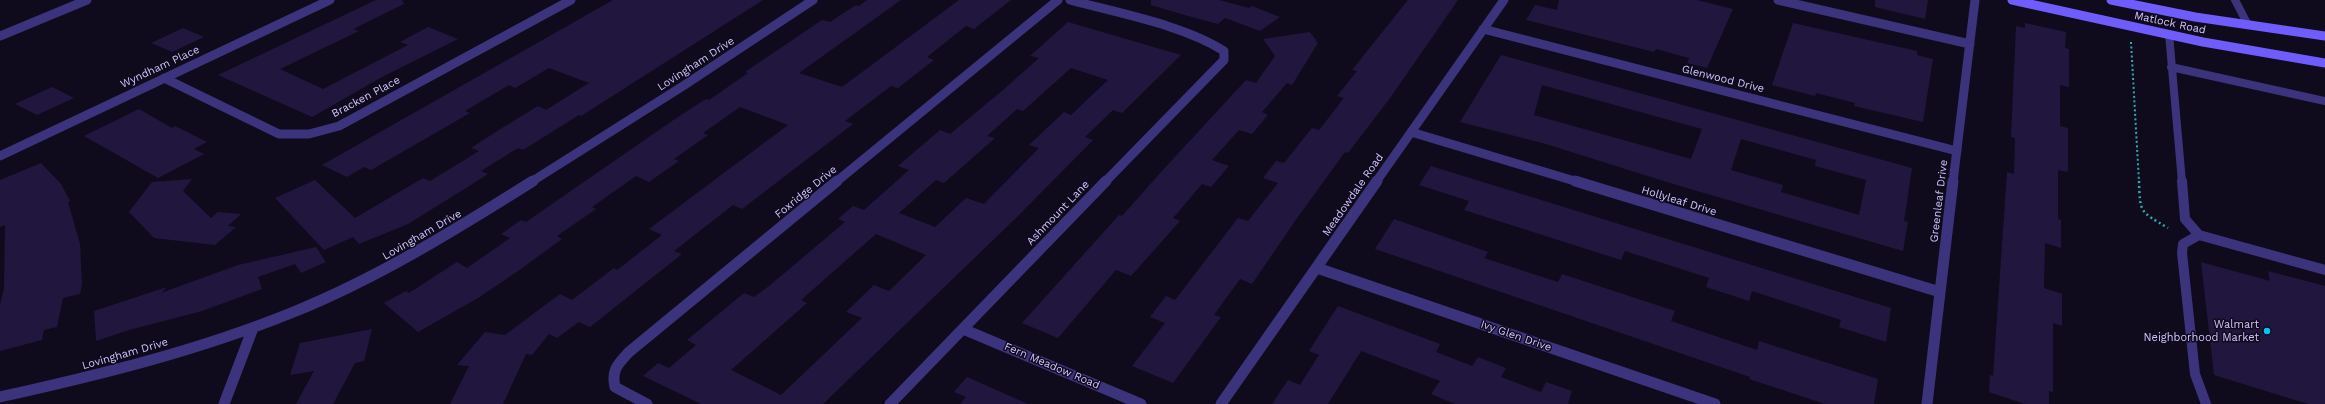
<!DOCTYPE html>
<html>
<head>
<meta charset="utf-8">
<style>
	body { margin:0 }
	canvas { display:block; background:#0f0a1c }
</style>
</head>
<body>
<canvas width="2325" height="404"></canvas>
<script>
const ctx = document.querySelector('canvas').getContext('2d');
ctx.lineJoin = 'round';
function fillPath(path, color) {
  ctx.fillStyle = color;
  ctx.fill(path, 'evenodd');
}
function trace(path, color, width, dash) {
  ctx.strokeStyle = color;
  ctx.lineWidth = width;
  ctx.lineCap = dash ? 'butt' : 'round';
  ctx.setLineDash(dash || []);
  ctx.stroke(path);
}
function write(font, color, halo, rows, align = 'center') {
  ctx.font = font + ' "Work Sans",sans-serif';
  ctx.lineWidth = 3;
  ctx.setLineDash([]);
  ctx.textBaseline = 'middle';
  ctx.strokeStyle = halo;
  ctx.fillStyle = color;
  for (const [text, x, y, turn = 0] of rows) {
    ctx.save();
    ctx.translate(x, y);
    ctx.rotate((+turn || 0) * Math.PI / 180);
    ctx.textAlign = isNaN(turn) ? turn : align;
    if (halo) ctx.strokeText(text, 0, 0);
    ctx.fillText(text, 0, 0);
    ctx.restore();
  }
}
fillPath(new Path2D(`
	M376,0H402L404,4L353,29L359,31L280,69L323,89L408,45L400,42L428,27L458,39L382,77L312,117L218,75Z
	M613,0H763L581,116L579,115L523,150L518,148L481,171L488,174L466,188L408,224L359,244L353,237L324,250L275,198L315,180L355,218L423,178L430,181L479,151L471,148L502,128L538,106L546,110L589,83L549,68L515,88L509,85L465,111L470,113L371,170L364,167L347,177L322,165Z
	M867,0H901L799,73L842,87L959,0H1011L974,29L966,26L927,57L934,60L898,88L891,86L845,121L853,124L742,209L733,205L674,251L682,254L590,327L579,322L557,338L549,334L532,355L526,354L503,404H450L469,366L457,365L485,332L505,335L560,294L572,300L614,268L617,270L662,235L649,229L788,125L740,107L703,133L708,135L674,159L679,161L649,182L636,176L592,207L596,209L557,236L562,239L518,271L478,298L418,332L384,303L406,291L409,293L457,262L467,268L510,238L501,234L521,220L526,222L672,121L706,99L709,100L748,73L745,72L822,20L830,22L856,5L859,6Z
	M1151,0H1219L1249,8L1252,6L1280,17L1260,31L1225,18L1218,24L1188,16L1151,5Z
	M1408,0H1458L1390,98L1348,153L1345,152L1295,221L1252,284L1240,279L1214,315L1221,317L1173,383L1132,366L1165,323L1150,317L1166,296L1175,300L1238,218L1248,221L1278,183L1263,178L1276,161L1284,163L1312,128L1319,130L1344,98L1337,96L1357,71L1352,70Z
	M1559,0H1697L1733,9L1707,68L1687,63L1689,58L1656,49L1654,52L1526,20L1535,5L1557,10Z
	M1875,0H1928L1925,19L1875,7Z
	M1068,22L1181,55L1122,113L1113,110L1085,137L1093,140L1017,217L823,404H701L643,376L658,363L669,368L696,345L687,340L744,293L754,297L769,286L845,222L838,219L853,206L864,210L909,170L898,166L940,130L950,134L1003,90L1039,58L1030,56ZM1071,68L1108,80L1071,115L1064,112L1029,145L1039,148L984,204L966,198L935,227L899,213L936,180L944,183L995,138L987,136L1017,109L1023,111ZM876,234L926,255L889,291L874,285L846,312L862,318L781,395L731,370L807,303L801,300Z
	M1793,23L1917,51V55L1933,59L1923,122L1854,106L1855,103L1816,93L1815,96L1772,85Z
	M2025,23L2066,32L2065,48L2069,49V87L2060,85V126L2068,128V172L2058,170V219L2061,220V248L2045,243L2044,288L2062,294V326L2053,323V392L2049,391V404H2025L1989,392L1990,375L1993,376L2007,172L2014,174L2015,138L2011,137L2016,26L2025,28Z
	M183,28L204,37L172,52L151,43Z
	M1310,32L1318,43L1292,85L1287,83L1262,112L1268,115L1252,134L1239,130L1212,160L1229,166L1211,187L1202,184L1173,218L1180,221L1131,276L1116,270L1058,338L1022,323L1119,215L1122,216L1162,171L1246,80L1256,83L1275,56L1263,39Z
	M1501,55L1912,168L1904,221L1908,222L1903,251L1670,183L1546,144L1460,122ZM1542,85L1702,129L1691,159L1534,115ZM1741,139L1816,160L1815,166L1866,180L1859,215L1781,192L1783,185L1731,170Z
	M52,87L74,98L37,115L15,104Z
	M139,109L172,128L175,126L207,142L194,149L204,154L158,178L84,136Z
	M41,163L61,184L70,201L68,202L80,244L82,284L80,294L63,298L57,327L44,330L42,340L0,351V304L4,289L5,225L0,227V180Z
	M1431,166L1891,308L1886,342L1839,327L1841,320L1752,291L1749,301L1706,287L1709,278L1625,251L1621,260L1464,210L1469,201L1419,185Z
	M192,179L183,191L211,218L218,212L241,214L228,226L236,227L215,245L154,238L129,212L152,182Z
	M1394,219L1488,252L1484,258L1558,282L1562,274L1675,311L1671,321L1757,350L1759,341L1878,379L1874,404H1825L1810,399L1749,379L1750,377L1375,249Z
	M316,247L326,262L301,273L295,264L258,277L262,289L202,311L129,330L96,341L94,311L167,287L161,293L238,265Z
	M2201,262L2270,281L2268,271L2325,286V404H2308L2214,375Z
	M1338,306L1440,344L1436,352L1472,366L1478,357L1506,368L1501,377L1541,392L1546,382L1572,391L1568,404H1455L1431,394L1440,381L1361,351L1328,404H1272L1288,380L1300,385L1319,355L1309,351Z
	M372,329L364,361L355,363L333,404H296L314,371L290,375L300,343Z
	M967,377L1028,404H960L966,397L954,392Z`), '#21163e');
trace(new Path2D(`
	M2131,42L2139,182`), '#28adb0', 2, [2, 2.5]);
trace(new Path2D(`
	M2139,181C2140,214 2140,211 2168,228`), '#28adb0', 2.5, [2, 3]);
trace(new Path2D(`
	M2235,0L2248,25
	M2169,34L2182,182
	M2171,67L2325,101`), '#3c337d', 8);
trace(new Path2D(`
	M2182,181L2185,219L2199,235L2325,270
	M2199,235L2183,244L2182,253L2195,374L2206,404`), '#3c337d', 10);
trace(new Path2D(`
	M1070,0C1117,13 1184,25 1224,51V60L1105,182
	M1778,0L1970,44
	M1483,29L1957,151
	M0,36L87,0
	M164,78L279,134H309L339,126L571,0
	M1411,132L1578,182
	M0,156L330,0
	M531,182L683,86L813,0
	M836,182L1058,0
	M1376,182L1504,0
	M1953,182L1975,0`), '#3c337d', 9);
trace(new Path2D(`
	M1575,181L1940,292
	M1317,268L1715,404
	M963,329L1141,404
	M0,397C99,375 197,351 291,313C376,279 455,230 533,181
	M224,404L253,328
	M647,404L615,387C611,370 618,364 629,352L837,181
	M890,404L1106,181
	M1221,404L1377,181
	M1927,404L1953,181`), '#3c337d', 11);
trace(new Path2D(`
	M2012,0L2203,42L2325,63
	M2111,0L2195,17L2325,36`), '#6e5cff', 9);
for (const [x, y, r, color] of [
	[2267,331,4,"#00c4f0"]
]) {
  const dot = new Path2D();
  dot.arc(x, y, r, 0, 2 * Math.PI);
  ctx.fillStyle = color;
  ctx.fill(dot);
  trace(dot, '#0f0a1c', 1.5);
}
write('11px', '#d1c5ff', '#0f0a1c', [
	["Matlock Road",2170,23,12],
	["Lovingham Drive",696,64,-33],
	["Wyndham Place",160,67,-25],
	["Glenwood Drive",1723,79,14],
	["Bracken Place",366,97,-28],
	["Foxridge Drive",806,192,-39],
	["Meadowdale Road",1353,195,-55],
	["Hollyleaf Drive",1679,201,17],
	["Greenleaf Drive",1939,201,-83],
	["Ashmount Lane",1058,213,-46],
	["Lovingham Drive",422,235,-30],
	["Ivy Glen Drive",1516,336,19],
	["Lovingham Drive",125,354,-16],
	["Fern Meadow Road",1052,366,23]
]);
write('11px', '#d1c5ff', '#0f0a1c', [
	["Walmart",2259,325],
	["Neighborhood Market",2259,338]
], 'right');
</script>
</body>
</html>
